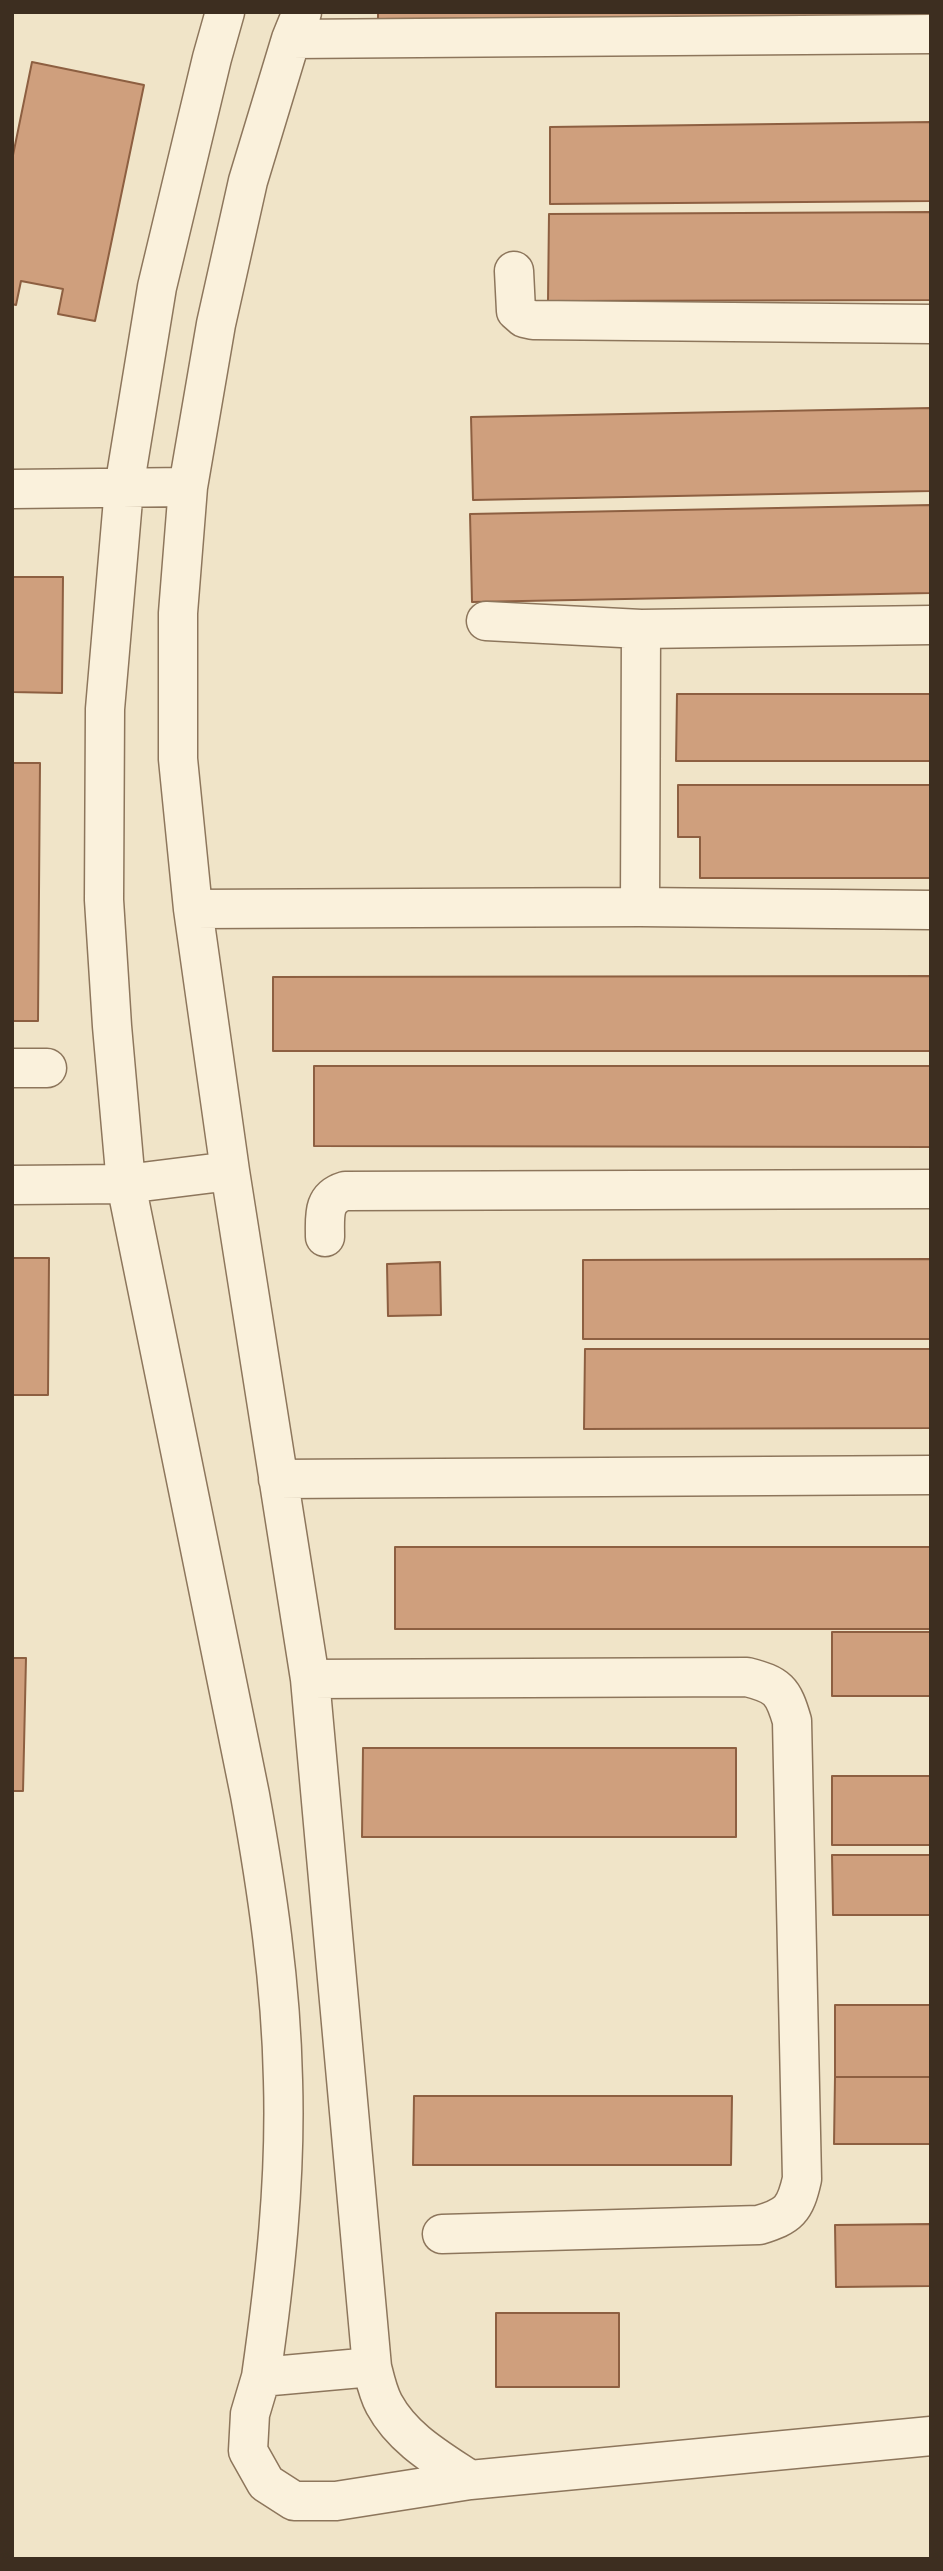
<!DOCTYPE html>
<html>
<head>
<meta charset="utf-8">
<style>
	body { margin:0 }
	#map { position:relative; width:943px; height:2571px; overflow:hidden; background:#f0e4c8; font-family:"PT Serif",serif }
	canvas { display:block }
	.frame { position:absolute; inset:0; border:14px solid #3d2e20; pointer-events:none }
</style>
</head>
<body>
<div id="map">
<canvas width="943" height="2571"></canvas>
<div class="frame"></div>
</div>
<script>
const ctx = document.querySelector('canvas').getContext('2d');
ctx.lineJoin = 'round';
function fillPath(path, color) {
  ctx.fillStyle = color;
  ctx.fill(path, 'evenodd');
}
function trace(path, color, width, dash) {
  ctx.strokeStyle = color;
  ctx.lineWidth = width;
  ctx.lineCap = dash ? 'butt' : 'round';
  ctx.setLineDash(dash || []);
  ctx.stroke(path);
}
const building = new Path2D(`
	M378,12H931V17L378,19Z
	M32,62L144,85L95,321L58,314L63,289L21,281L16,305L12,304V160Z
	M931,122V201L550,204V127Z
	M931,212V300L548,301L549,214Z
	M931,408V491L473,500L471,417Z
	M931,505V593L472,602L470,514Z
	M12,577H63L62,693L12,692Z
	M677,694H931V761H676Z
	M12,763H40L38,1021H12Z
	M678,785H931V878H700V837H678Z
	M931,976V1051H273V977Z
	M314,1066H931V1147L314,1146Z
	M12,1258H49L48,1395H12Z
	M931,1259V1339H583V1260Z
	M440,1262L441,1315L388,1316L387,1264Z
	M585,1349H931V1428L584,1429Z
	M395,1547H931V1629H395Z
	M832,1632H931V1696H832Z
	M12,1658H26L23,1791H12Z
	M363,1748H736V1837H362Z
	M832,1776H931V1845H832Z
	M832,1855H931V1915H833Z
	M835,2005H931V2077H835Z
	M835,2077H931V2144H834Z
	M414,2096H732L731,2165H413Z
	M931,2224V2286L836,2287L835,2225Z
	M496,2313H619V2387H496Z`);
fillPath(building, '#cf9f7d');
trace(building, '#8d5f41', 2);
const minor = new Path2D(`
	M225,12L212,58L157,287L124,488L105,709L104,900L112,1026L126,1184L250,1795C267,1889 281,1984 283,2080C286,2180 275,2279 261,2377
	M302,12L291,39L248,181L216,324L188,487L178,613V759L193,909L230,1171L310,1679L372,2367
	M291,39L931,34
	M514,271L516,311L524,318L533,320L931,324
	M12,489L188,487
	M486,621L641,629L931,625
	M640,907L641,629
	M193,909L640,907L931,910
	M12,1068H47
	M12,1185L126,1184L230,1171
	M325,1237C325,1216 322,1198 345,1191L931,1189
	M278,1479L931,1475
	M310,1679L747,1677C778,1685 783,1690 792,1721L802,2179C795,2210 789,2216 759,2225L442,2234
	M470,2480C437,2458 403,2439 384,2404C378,2393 375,2379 372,2367L261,2377L250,2414L248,2451L266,2483L294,2501H336L470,2480L931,2436`);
trace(minor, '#8d765c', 41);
trace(minor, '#faf1dc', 38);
</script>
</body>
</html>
